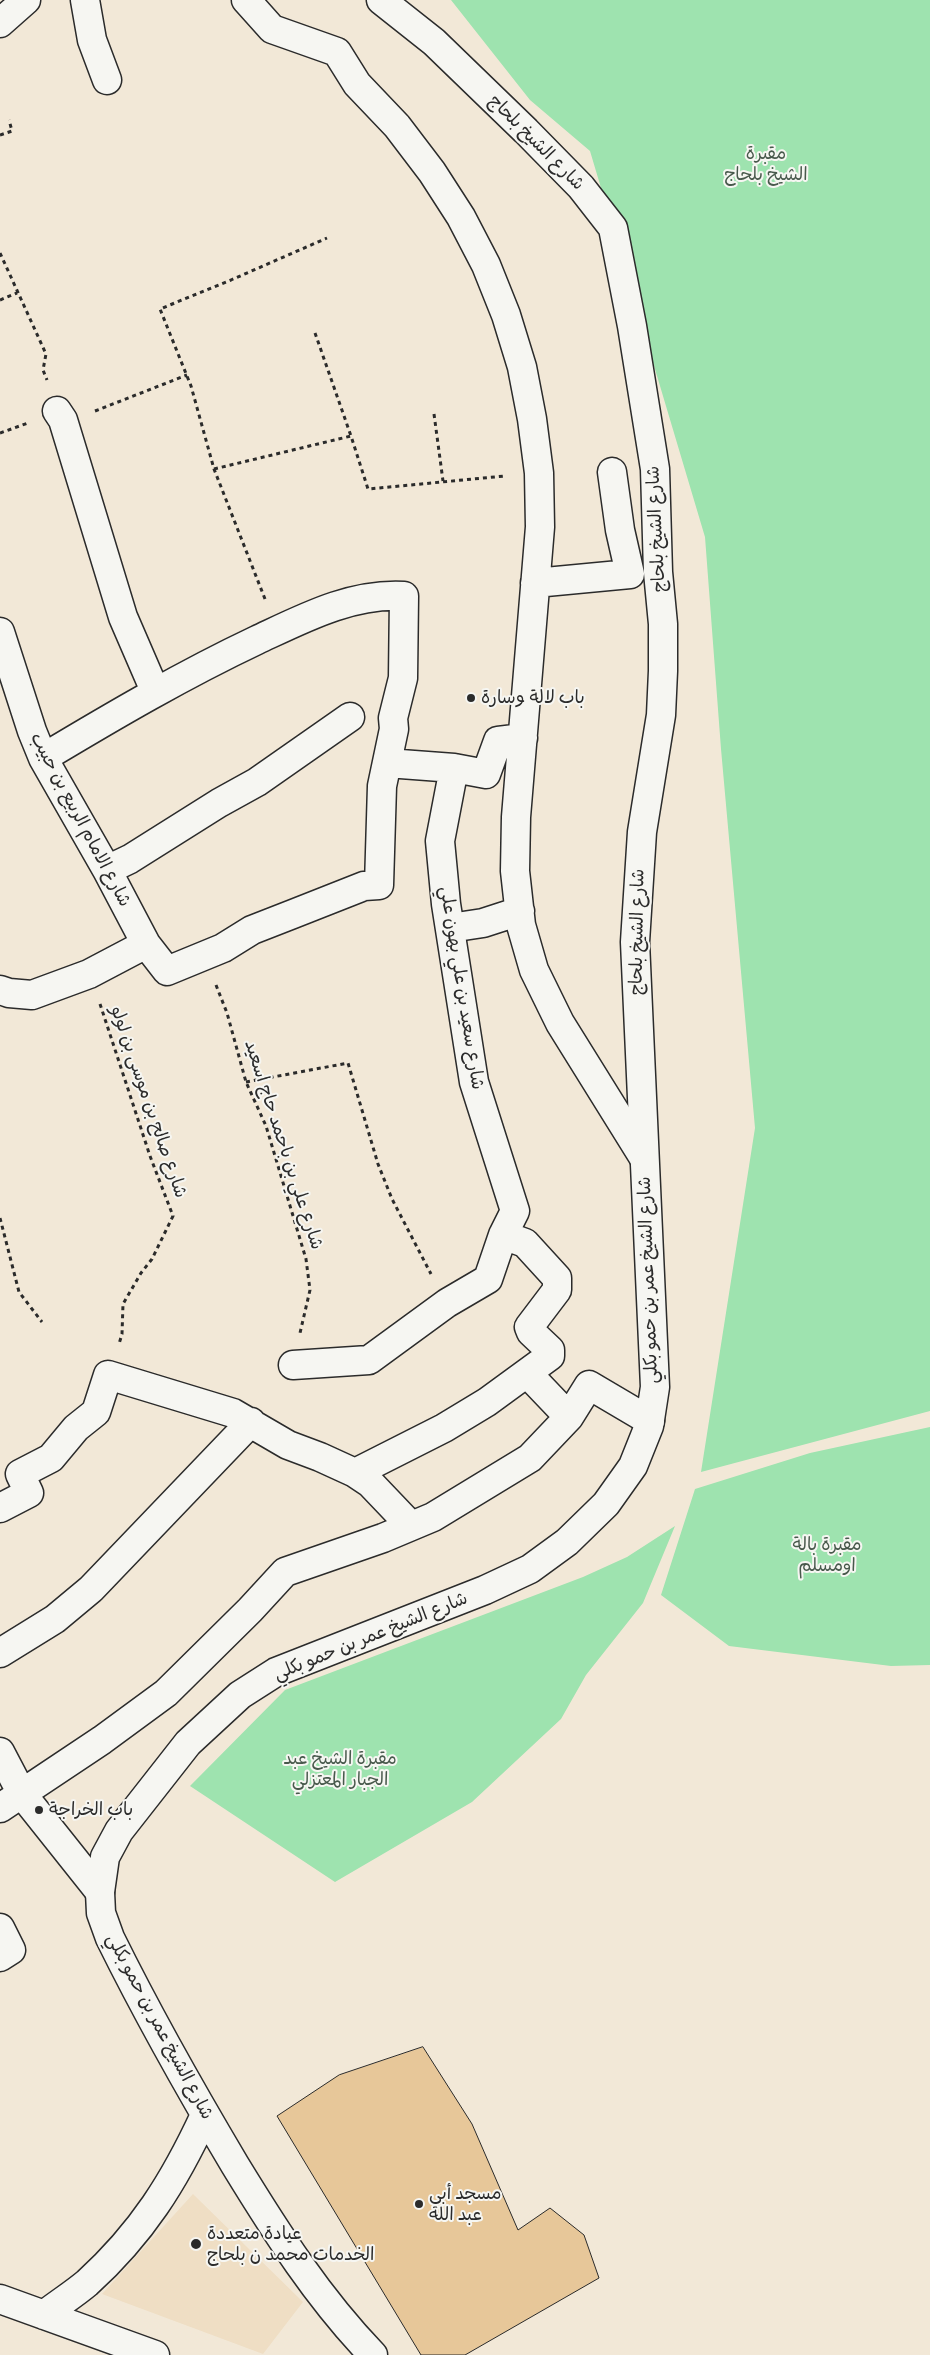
<!DOCTYPE html>
<html>
<head>
<meta charset="utf-8">
<style>
	body { margin:0 }
	canvas { display:block; background:#f2e8d7 }
</style>
</head>
<body>
<canvas width="930" height="2355"></canvas>
<script>
const ctx = document.querySelector('canvas').getContext('2d');
ctx.lineJoin = 'round';
function fillPath(path, color) {
  ctx.fillStyle = color;
  ctx.fill(path, 'evenodd');
}
function trace(path, color, width, dash) {
  ctx.strokeStyle = color;
  ctx.lineWidth = width;
  ctx.lineCap = dash ? 'butt' : 'round';
  ctx.setLineDash(dash || []);
  ctx.stroke(path);
}
function write(font, color, halo, rows, align = 'center') {
  ctx.font = font + ' Itim,"Playpen Sans Arabic",sans-serif';
  ctx.lineWidth = 4;
  ctx.setLineDash([]);
  ctx.textBaseline = 'middle';
  ctx.strokeStyle = halo;
  ctx.fillStyle = color;
  for (const [text, x, y, turn = 0] of rows) {
    ctx.save();
    ctx.translate(x, y);
    ctx.rotate((+turn || 0) * Math.PI / 180);
    ctx.textAlign = isNaN(turn) ? turn : align;
    if (halo) ctx.strokeText(text, 0, 0);
    ctx.fillText(text, 0, 0);
    ctx.restore();
  }
}
fillPath(new Path2D(`
	M193,2194L303,2302L263,2354L102,2294Z`), '#efdec4');
fillPath(new Path2D(`
	M451,0H930V1411L701,1472L755,1128L721,749L705,537L590,151L530,100Z
	M930,1427V1665L891,1666L729,1646L661,1595L695,1489L810,1453Z
	M675,1526L643,1603L586,1675L561,1719L472,1802L335,1882L190,1786L285,1690L583,1577L627,1557Z`), '#9ee3af');
const building = new Path2D(`
	M423,2047L472,2124L518,2230L550,2208L584,2235L599,2278L465,2355H421L277,2116L339,2075Z`);
fillPath(building, '#e7c799');
trace(building, '#2b2b2b', 1);
const minor = new Path2D(`
	M85,0L92,40L107,80
	M246,0L272,29L337,52L357,84L397,126L432,172L461,217L486,265L506,315L522,367L532,419L539,473L540,527L516,817L515,871L521,925L534,970L560,1023L644,1158
	M0,23L26,0
	M57,411L63,420L123,617L155,691
	M535,583L630,574L620,530L612,472
	M0,632L32,731L43,758L107,870L146,944L167,971L223,948L252,930L293,914L364,886L379,885L382,786L394,729L393,718L403,678L404,596C351,593 304,618 257,640C183,675 113,716 43,758
	M387,763L454,768L486,774L498,741L523,738
	M107,870L130,859L219,803L257,782L350,717
	M450,928L483,923L520,911
	M0,990L9,993L32,995L89,974L146,944
	M293,1365L369,1360L447,1303L488,1279L503,1235L515,1211L474,1082L446,904L440,841L454,768
	M528,1374L569,1417
	M355,1473L444,1428L487,1402L550,1356V1350L531,1332L529,1327L557,1290V1278L525,1243L503,1235
	M0,1508L29,1493L20,1474L51,1458L76,1428L96,1412L108,1375L233,1413L288,1445L320,1457L355,1473L370,1483L411,1526
	M0,1653L55,1619L91,1589L251,1422
	M0,1752L22,1794L100,1892
	M0,1808L102,1740L166,1693L250,1610L285,1572L383,1538L433,1517L530,1458L569,1417L589,1385L650,1421
	M0,1928L11,1950L0,1957`);
const major = new Path2D(`
	M0,2299L155,2355
	M44,2315C58,2304 74,2294 87,2283C142,2233 174,2182 205,2115
	M373,2355C318,2298 276,2232 235,2165C191,2091 148,2015 110,1938L101,1913L100,1892L105,1857L119,1831L188,1743L240,1695L276,1672L485,1590L530,1569L567,1542L606,1504L633,1466L649,1426L655,1387L635,942L642,832L661,715L663,671V624L658,572L655,469L632,326L613,228L581,187L526,131L434,42L381,0`);
trace(minor, '#2b2b2b', 31);
trace(major, '#2b2b2b', 31);
trace(new Path2D(`
	M0,135L12,131L9,120
	M0,253L46,354L43,370L47,380
	M0,300L17,293
	M315,333L351,436
	M95,411L187,375
	M434,414L443,481
	M0,433L28,423
	M214,469L351,436L368,489L505,476
	M265,599L214,469L191,386L160,309L231,280L327,238
	M216,985L227,1013L246,1082L266,1126L306,1259L310,1290L300,1333
	M100,1004L150,1156L173,1216L152,1259L141,1273L123,1304L122,1334L119,1344
	M246,1082L348,1063L378,1164L392,1199L431,1274
	M0,1218L19,1292L42,1322`), '#2b2b2b', 3, [4, 4]);
trace(minor, '#f6f6f2', 28);
trace(major, '#f6f6f2', 28);
for (const [x, y, r, color] of [
	[471,698,5,"#2b2b2b"],
	[39,1810,5,"#2b2b2b"],
	[419,2204,5,"#2b2b2b"],
	[196,2244,6,"#2b2b2b"]
]) {
  const dot = new Path2D();
  dot.arc(x, y, r, 0, 2 * Math.PI);
  ctx.fillStyle = color;
  ctx.fill(dot);
  trace(dot, '#f6f6f2', 2);
}
write('18px', '#2b2b2b', '#f6f6f2', [
	["شارع الشيخ بلحاج",536,143,45],
	["شارع الشيخ بلحاج",657,529,-93],
	["شارع الامام الربيع بن حبيب",80,820,62],
	["شارع الشيخ بلحاج",638,932,-89],
	["شارع سعيد بن علي بهون علي",461,988,81],
	["شارع صالح بن موسى بن لولو",148,1102,71],
	["شارع علي بن باحمد حاج اسعيد",283,1145,72],
	["شارع الشيخ عمر بن حمو بكلي",649,1280,-92],
	["شارع الشيخ عمر بن حمو بكلي",371,1637,-22],
	["شارع الشيخ عمر بن حمو بكلي",159,2027,62]
]);
write('18px', '#48594c', '#f6f6f2', [
	["مقبرة",766,154],
	["الشيخ بلحاج",766,175],
	["مقبرة بالة",827,1545],
	["اومسلم",827,1566],
	["مقبرة الشيخ عبد",340,1759],
	["الجبار المعتزلي",340,1780]
]);
write('18px', '#2b2b2b', '#f6f6f2', [
	["باب لالة وسارة",481,698],
	["باب الخراجة",49,1810],
	["مسجد أبي",429,2194],
	["عبد الله",429,2215],
	["عيادة متعددة",207,2234],
	["الخدمات محمد ن بلحاج",207,2255]
], 'left');
</script>
</body>
</html>
